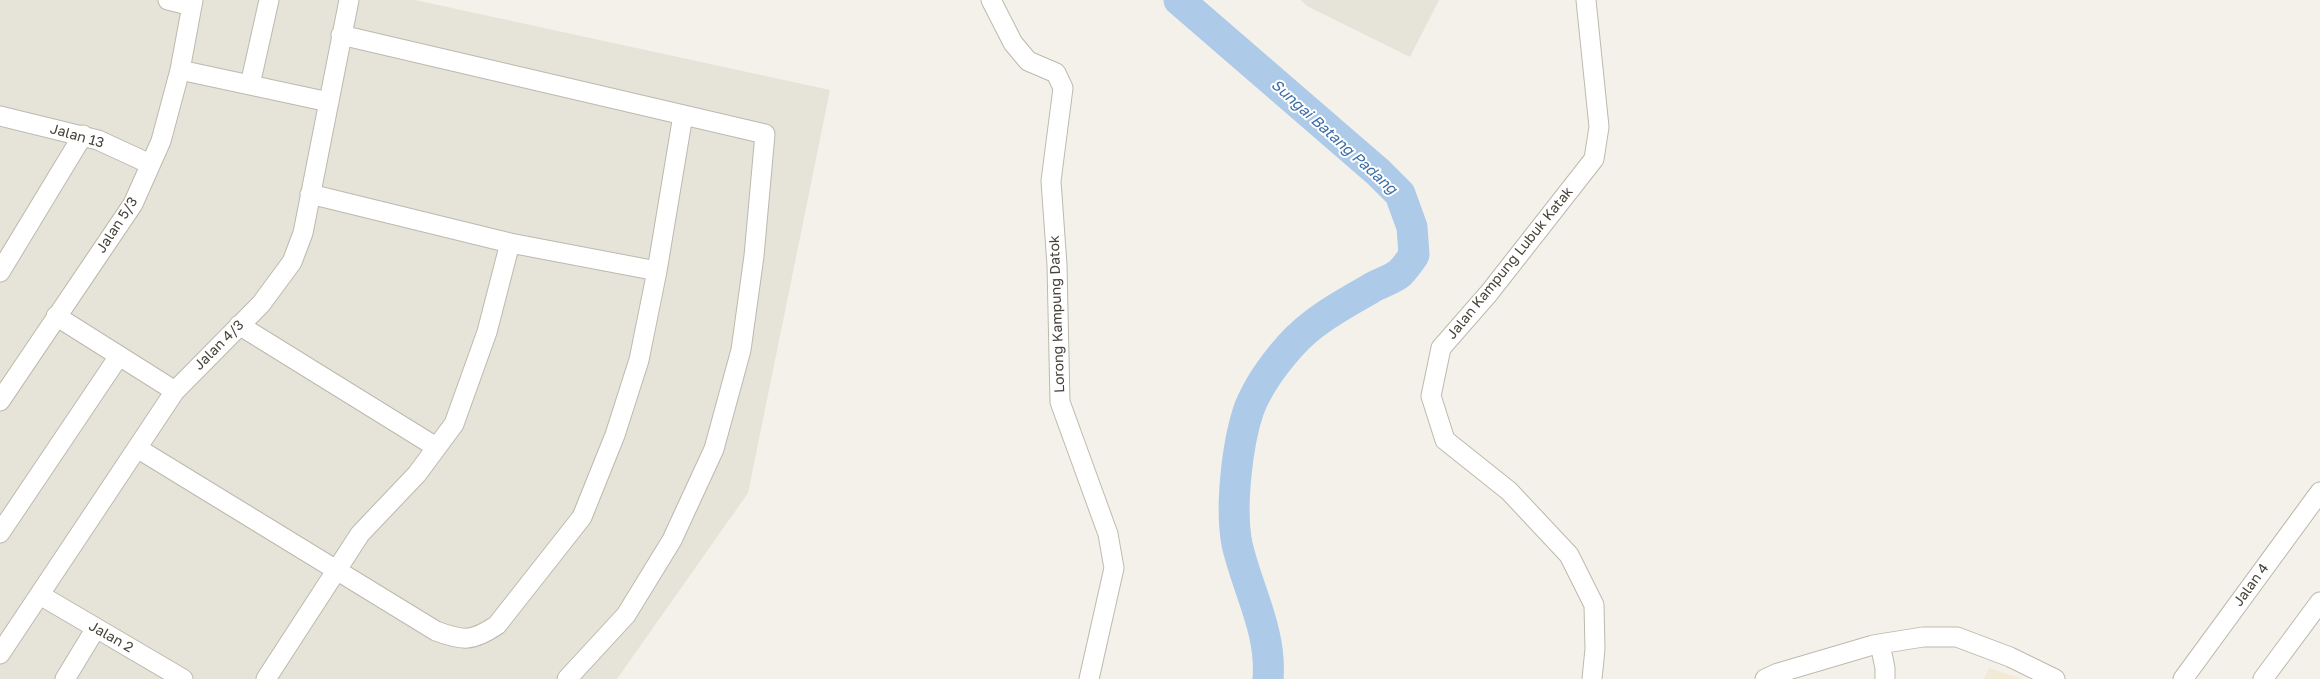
<!DOCTYPE html>
<html>
<head>
<meta charset="utf-8">
<style>
	body { margin:0 }
	canvas { display:block; background:#f3f1e9 }
</style>
</head>
<body>
<canvas width="2320" height="679"></canvas>
<script>
const ctx = document.querySelector('canvas').getContext('2d');
ctx.lineJoin = 'round';
function fillPath(path, color) {
  ctx.fillStyle = color;
  ctx.fill(path, 'evenodd');
}
function trace(path, color, width, dash) {
  ctx.strokeStyle = color;
  ctx.lineWidth = width;
  ctx.lineCap = dash ? 'butt' : 'round';
  ctx.setLineDash(dash || []);
  ctx.stroke(path);
}
function write(font, color, halo, rows, align = 'center') {
  ctx.font = font + ' "Golos Text",sans-serif';
  ctx.lineWidth = 4;
  ctx.setLineDash([]);
  ctx.textBaseline = 'middle';
  ctx.strokeStyle = halo;
  ctx.fillStyle = color;
  for (const [text, x, y, turn = 0] of rows) {
    ctx.save();
    ctx.translate(x, y);
    ctx.rotate((+turn || 0) * Math.PI / 180);
    ctx.textAlign = isNaN(turn) ? turn : align;
    if (halo) ctx.strokeText(text, 0, 0);
    ctx.fillText(text, 0, 0);
    ctx.restore();
  }
}
fillPath(new Path2D(`
	M0,0H415L830,90L748,493L617,679H0Z
	M1301,0H1439L1410,57L1307,6Z`), '#e6e3d8');
fillPath(new Path2D(`
	M1989,668L2023,679H1984Z`), '#f2ead7');
trace(new Path2D(`
	M1179,0L1378,172L1400,194L1412,227L1414,255C1410,261 1405,268 1400,273C1392,280 1379,283 1370,289C1342,305 1312,321 1290,346C1274,364 1258,386 1249,409C1237,444 1230,508 1237,544C1247,589 1272,631 1268,679`), '#adcae9', 31);
const minor = new Path2D(`
	M168,0L192,6
	M991,0L1013,43L1028,61L1056,73L1063,88L1051,181L1057,265L1060,402L1108,534L1114,568L1089,679
	M1586,0L1599,127L1594,159L1489,293L1441,348L1431,396L1445,440L1509,491L1569,555L1594,605L1595,649L1592,679
	M341,35L765,134L754,256L741,350L714,449L672,540L626,615L567,679
	M180,70L329,102
	M250,85L269,0
	M0,116L98,140L150,164
	M310,194L510,243L657,271
	M0,272L83,135
	M56,316L175,391
	M239,325L436,447
	M0,401L133,204L161,141L180,70L193,0
	M137,448L436,631C463,641 472,642 497,625L582,517L615,435L639,360L657,271L683,115
	M0,533L119,356
	M40,595L183,679
	M1880,644L1885,668V679
	M0,654L175,391L261,304L292,262L303,233L349,0
	M65,679L96,628
	M266,679L360,534L417,474L454,424L487,332L510,243
	M1765,679L1778,673L1873,645L1923,637H1957L2010,657L2055,679
	M2183,679L2320,492
	M2263,679L2320,602`);
trace(minor, '#bdb9ad', 21);
trace(minor, '#fff', 19);
write('14px', '#464238', '#fff', [
	["Jalan 13",77,136,16],
	["Jalan 5/3",117,225,-57],
	["Jalan Kampung Lubuk Katak",1510,263,-51],
	["Lorong Kampung Datok",1057,314,-92],
	["Jalan 4/3",219,345,-45],
	["Jalan 4",2251,585,-54],
	["Jalan 2",111,637,30]
]);
write('italic 15px', '#3d6ea7', '#fff', [
	["Sungai Batang Padang",1334,137,42]
]);
</script>
</body>
</html>
